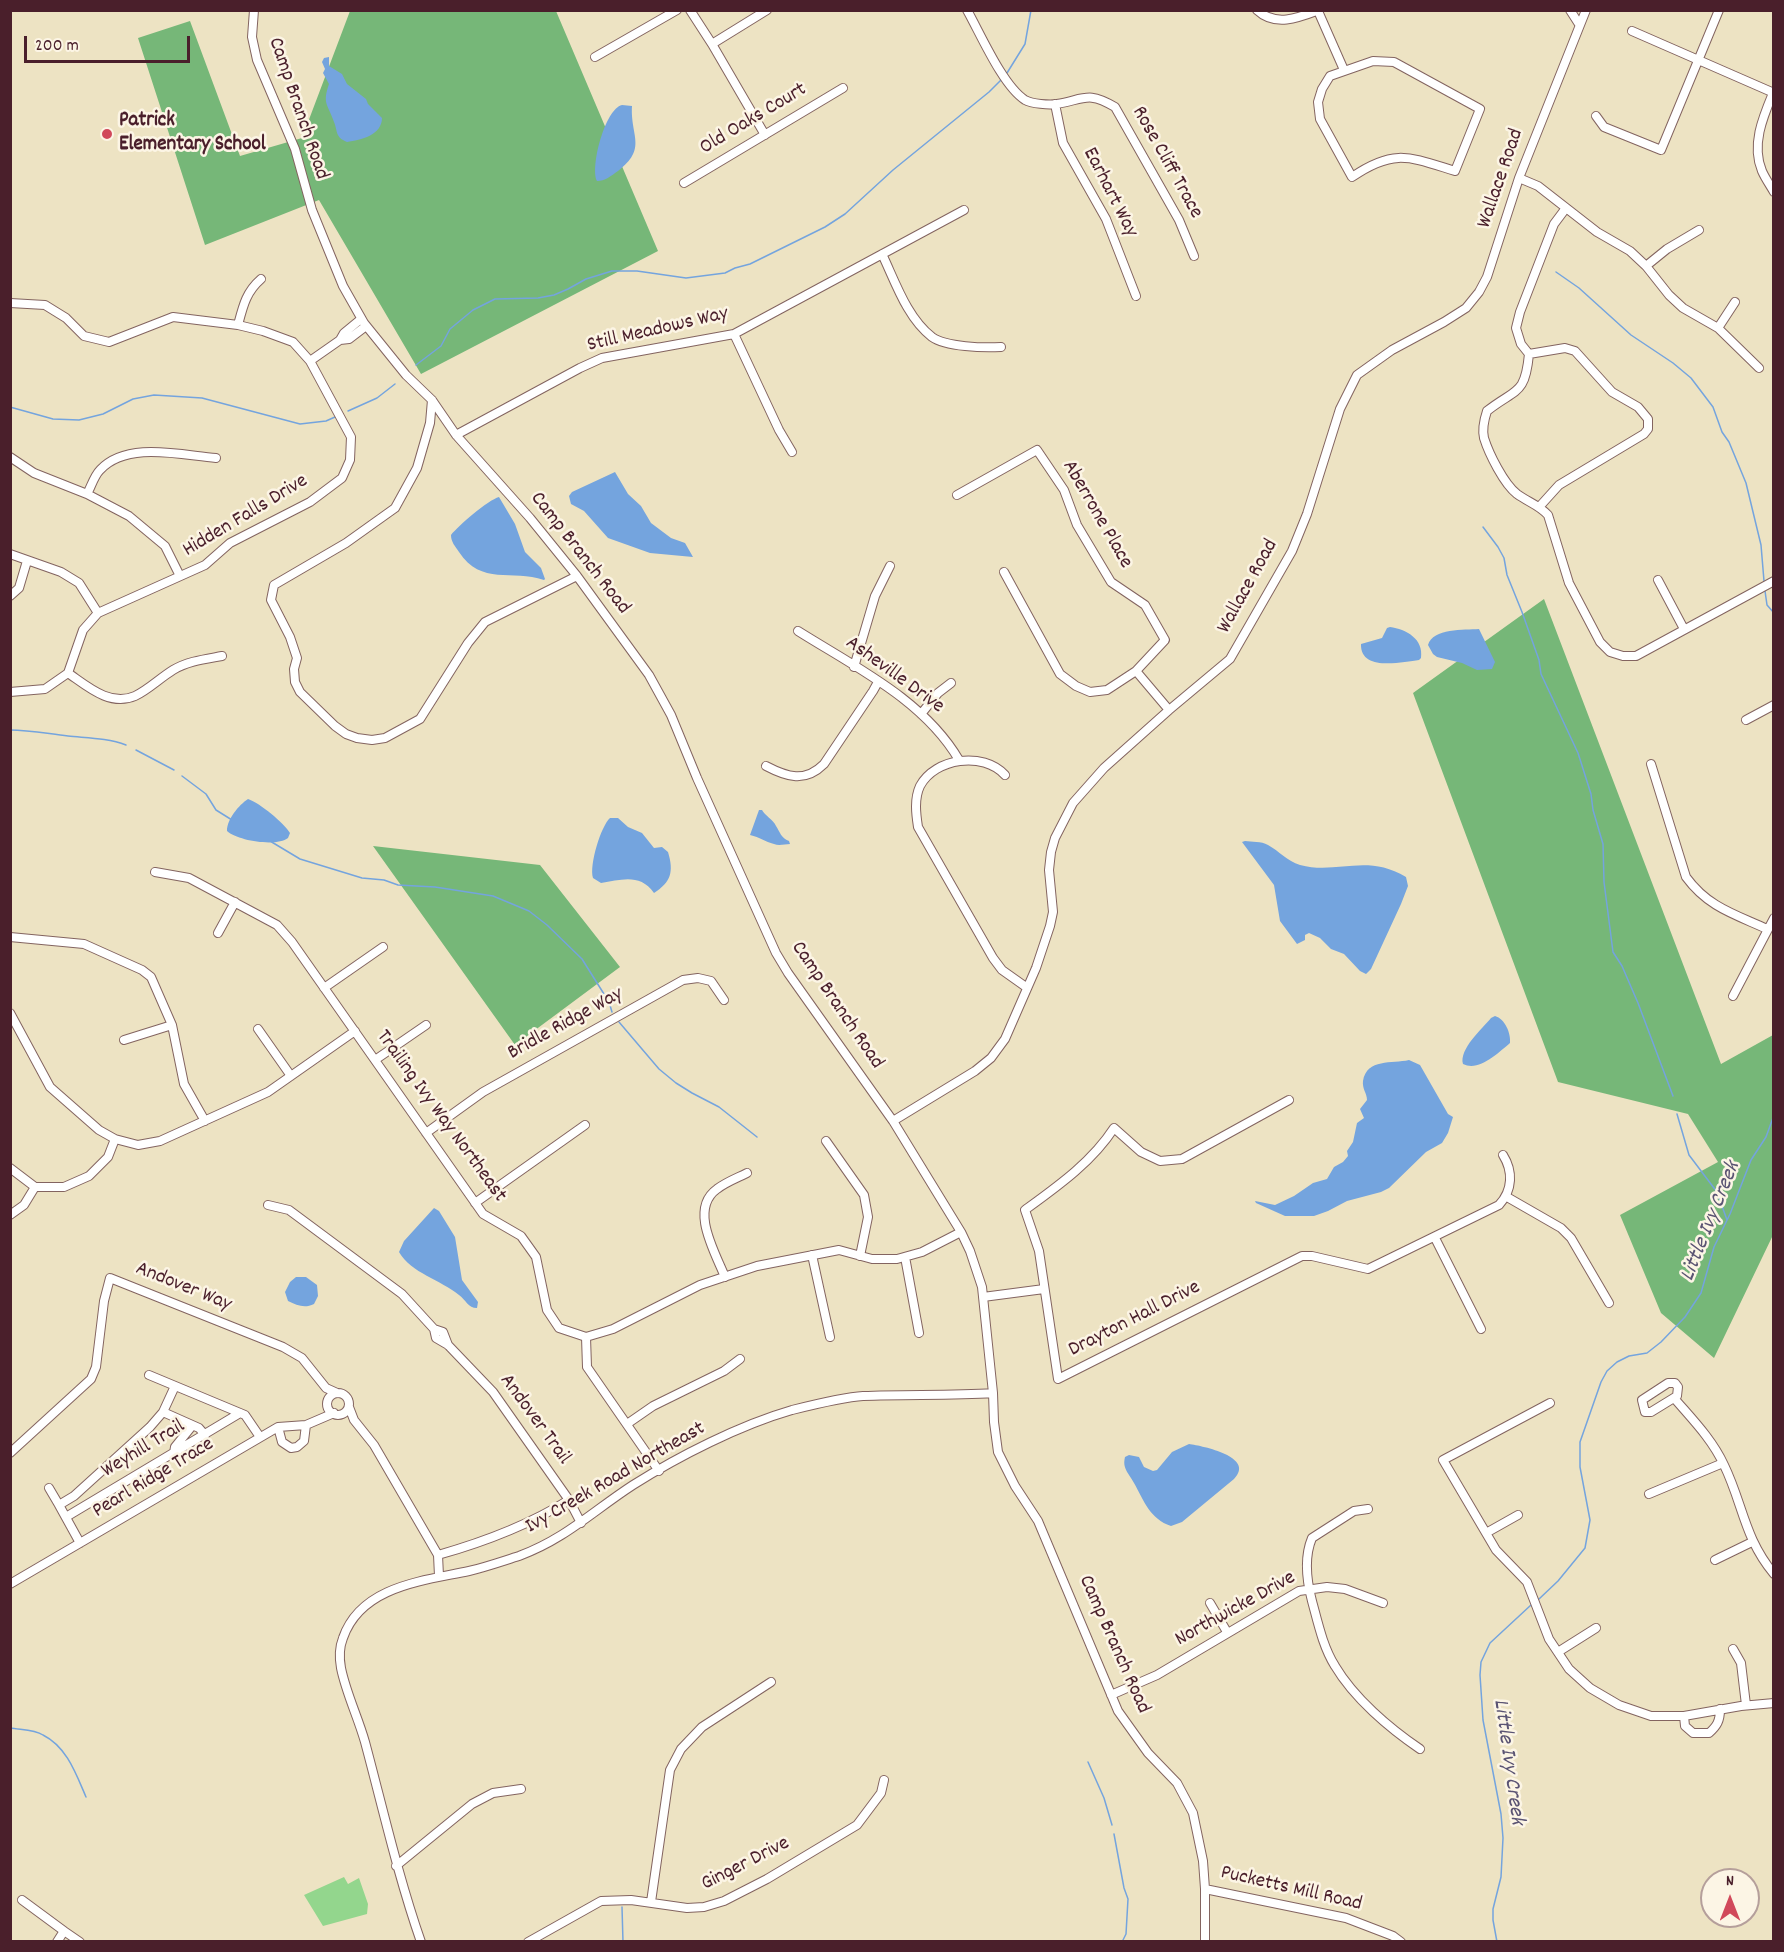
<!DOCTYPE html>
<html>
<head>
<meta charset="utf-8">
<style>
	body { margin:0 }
	#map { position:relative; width:1784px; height:1952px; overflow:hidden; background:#ede3c3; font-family:Dekko,sans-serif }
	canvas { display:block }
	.frame { position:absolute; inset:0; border:12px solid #4a1f2b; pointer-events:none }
	.north { position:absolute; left:1700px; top:1868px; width:60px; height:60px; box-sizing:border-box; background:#fcf5e5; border:2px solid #b59f9b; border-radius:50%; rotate:0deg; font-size:16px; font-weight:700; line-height:24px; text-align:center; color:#4a1f2b }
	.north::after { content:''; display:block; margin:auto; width:21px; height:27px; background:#d1495b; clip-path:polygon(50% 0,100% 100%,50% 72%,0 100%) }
	.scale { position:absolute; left:24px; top:36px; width:166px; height:27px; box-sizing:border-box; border:3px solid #4a1f2b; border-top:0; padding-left:8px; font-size:18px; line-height:21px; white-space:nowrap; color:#4a1f2b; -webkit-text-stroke:4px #fcf5e5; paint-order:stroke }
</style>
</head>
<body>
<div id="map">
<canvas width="1784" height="1952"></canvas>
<div class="frame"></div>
<div class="north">N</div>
<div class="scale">200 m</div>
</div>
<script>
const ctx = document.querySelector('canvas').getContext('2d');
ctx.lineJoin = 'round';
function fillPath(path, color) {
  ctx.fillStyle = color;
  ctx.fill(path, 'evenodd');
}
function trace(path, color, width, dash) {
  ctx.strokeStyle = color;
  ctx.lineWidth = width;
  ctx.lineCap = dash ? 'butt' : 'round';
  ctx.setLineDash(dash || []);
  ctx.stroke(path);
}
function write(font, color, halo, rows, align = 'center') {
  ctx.font = font + ' Dekko,sans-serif';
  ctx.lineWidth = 5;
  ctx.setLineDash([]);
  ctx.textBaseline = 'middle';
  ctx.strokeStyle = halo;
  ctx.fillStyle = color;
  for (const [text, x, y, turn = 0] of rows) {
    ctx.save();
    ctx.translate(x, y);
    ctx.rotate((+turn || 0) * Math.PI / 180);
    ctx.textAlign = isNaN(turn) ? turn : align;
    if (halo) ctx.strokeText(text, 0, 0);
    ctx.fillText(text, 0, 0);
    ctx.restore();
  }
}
fillPath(new Path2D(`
	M344,1877L348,1884L359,1878L368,1904L367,1914L323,1926L304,1895Z`), '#93d68d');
fillPath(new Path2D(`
	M350,11H556L658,251L421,374L319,200L205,245L138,38L190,21L240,156L302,138Z
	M1544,599L1721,1064L1773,1035V1235L1714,1358L1661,1313L1620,1215L1718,1162L1688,1114L1558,1082L1413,693Z
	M373,846L540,865L620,967L515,1045Z`), '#76b778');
fillPath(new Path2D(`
	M329,57V66L342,74L347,84L366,99L368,104L382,118C382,135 361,140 347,142C335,137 338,132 334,122C328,104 322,104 329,84L323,73L325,69L322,62L324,58Z
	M622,105L632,106C630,136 648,148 618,171C611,176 605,181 597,181C590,167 605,109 622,105Z
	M615,472L628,494L641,506L651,523L671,538L685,543L693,557L650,553L608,538L584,511L571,504L569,496L572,492Z
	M499,497L515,524L525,552L541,568L545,579L544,580C512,569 481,586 459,552C455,546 451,542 451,535C458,526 488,500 499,497Z
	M1390,627C1406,629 1424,639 1421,658L1419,660C1402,662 1360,672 1361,644L1382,638L1387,628Z
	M1479,629L1495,662L1492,669L1477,670L1462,663L1437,657L1433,654L1428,645C1433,628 1464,630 1479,629Z
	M248,799C260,803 284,823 290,833L288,838C277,847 238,841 227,831C227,819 239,805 248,799Z
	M759,810H762C765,816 773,819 776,826C780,832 781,838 789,841L790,844C785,844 779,846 774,844C765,842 760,837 750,835Z
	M610,818H618L628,827L642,833L654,848L662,847L668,852C674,872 671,882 654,893C640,873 621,880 601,883L593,878C589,865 601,826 610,818Z
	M1245,841C1252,842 1261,841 1268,845C1279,851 1287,861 1300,865C1337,875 1366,853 1406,877L1408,886L1401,904L1371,969L1366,974L1360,971L1344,954L1331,949L1320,938L1309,933L1305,935V940L1297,944L1280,921L1274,885L1242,842Z
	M1495,1016C1505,1019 1511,1033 1510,1043C1498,1053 1479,1072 1463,1064C1459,1049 1482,1029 1491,1018Z
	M1409,1060L1420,1065L1448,1114L1453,1117L1448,1133L1442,1143L1426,1152L1389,1188L1381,1192L1347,1201L1328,1211L1314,1216H1285L1256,1203L1255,1201L1275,1205L1294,1196L1313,1183L1327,1179L1334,1167L1343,1162L1348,1156L1347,1151L1353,1142L1357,1123L1364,1118L1360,1109L1367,1100C1367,1093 1362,1089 1363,1081C1367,1058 1392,1064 1409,1060Z
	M434,1208L439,1211L455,1237L462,1280L478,1302L477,1308C468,1308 466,1300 459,1295C441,1280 411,1273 399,1252L404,1241Z
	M296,1277H306L317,1285L318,1296L314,1304C304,1309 297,1305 288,1301L285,1292L290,1282Z
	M1189,1444C1203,1446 1256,1457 1234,1479L1182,1522L1171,1526C1150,1519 1144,1501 1134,1483C1129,1473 1122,1469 1125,1457L1129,1455L1139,1457L1144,1467L1153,1471L1157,1470L1172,1452Z`), '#74a4de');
trace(new Path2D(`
	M1007,73L1025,44L1031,10
	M1556,272L1579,288L1631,335L1673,363L1691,378L1713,407L1722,432L1729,442L1746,483L1761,545L1764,581
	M416,365L441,346L450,329L473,310L495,299L538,298L554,295L568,289L586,279L612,271H637L686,278L725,273L735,268L750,264L825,227L845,214L893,170L989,92L1001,80
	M10,407L53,419L79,420L103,414L133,399L154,395L202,398L300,424L326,421L335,417
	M348,411L377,398L395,384
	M1483,527L1498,547L1504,558L1507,575L1522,612L1539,660L1541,674L1578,753L1591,794L1593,810L1603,844L1604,882L1613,952L1622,966L1638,1003L1673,1096
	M1765,591L1767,605L1774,613
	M10,730C30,730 49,734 68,736C87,738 108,738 126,745
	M136,750L174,770
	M182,776L206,794L216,810L232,820
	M270,841L300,859L362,878L384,880L398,885L435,887L493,896L529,911L547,925L582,959L609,1002L612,1012
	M619,1022L659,1069L676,1083L692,1093L719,1107L757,1137
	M1677,1114L1689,1155L1717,1192L1727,1220
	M1539,1599L1558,1581L1585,1548L1590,1520L1580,1467V1442L1601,1382L1607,1371L1617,1362L1629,1356L1647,1353L1661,1342L1685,1317L1701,1293L1714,1247L1730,1214L1751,1160L1766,1137L1774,1115
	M10,1728C21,1730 34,1729 43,1735C67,1747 76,1774 86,1797
	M1088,1762L1104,1798L1112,1825
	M1114,1834L1124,1888L1128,1899L1126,1934L1122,1942
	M622,1907L623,1942
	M1497,1942L1493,1920V1909L1501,1877L1503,1838L1501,1814L1483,1720L1480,1675L1481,1662L1490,1643L1531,1605`), '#74a4de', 1.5);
const minor = new Path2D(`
	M254,10L252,37L257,60L295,149L312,210L343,286L364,323L406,375L432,400L456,435L530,518L577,576L649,675L671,715L697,778L776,953L788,973L893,1121L961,1232L970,1251L982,1287L993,1393L994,1422L998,1452L1015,1486L1038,1521L1118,1711L1148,1753L1177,1783L1193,1813L1203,1861L1205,1889V1942
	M690,10L712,44L765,135
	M967,10C981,35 1003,86 1025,100C1032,104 1049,105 1057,104C1085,99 1088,91 1115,107L1179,220L1194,256
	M1257,10C1275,27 1298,18 1319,10
	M1570,10L1579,24
	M1318,11L1344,70
	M1632,31L1774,93
	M712,44L767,10
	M595,57L677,10
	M1373,61L1394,62L1480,109L1455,171C1410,157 1394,148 1352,177L1320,119L1318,102L1322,89L1330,76Z
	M1773,93C1763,117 1751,145 1762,171C1765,178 1770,185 1774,192
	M1055,104L1063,143L1106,219L1136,296
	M1596,116L1604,127L1661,150L1719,10
	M1519,178L1538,186L1597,232L1630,251L1646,266L1669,295L1683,308L1718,328L1759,368
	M684,183L843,88
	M1566,208L1554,224L1520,312L1516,328L1521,344L1529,354C1525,396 1516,388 1487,411C1484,420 1482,429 1484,438C1489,454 1504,484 1517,494C1528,502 1539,505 1548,515L1569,583L1600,642L1610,652L1623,656H1636L1774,581
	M882,254C895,281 907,318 932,337C946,347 984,348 1001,347
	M1646,266L1667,249L1699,230
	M10,303L45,305L66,318L84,336L109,342L173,317L238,325L263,331L293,342L310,361L351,437L350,460L342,478L310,502L230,543L205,565L98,613L83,630L68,673L45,689L10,692
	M238,325C243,306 246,292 261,279
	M1718,328L1735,302
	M734,334L779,430L792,452
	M340,340L349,339L366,326
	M1529,354L1565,348L1575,351L1612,392L1638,407L1648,419V429L1644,434L1559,485L1540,506
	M310,361L340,340L344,333L361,319
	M432,400L430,423L417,468L395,508L346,543L274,585L271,600L290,637L297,658L294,669L295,682L300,692L335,726L346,734L357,738L372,740L385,738L420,719L468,643L485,622L577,576
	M456,435L580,368L602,358L734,334L964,210
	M10,457L34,473L87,494L129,516L165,546L180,576
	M87,494C91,487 94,476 100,470C127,441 180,455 216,458
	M957,495L1037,450L1064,490L1077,525L1111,582L1145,605L1165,640L1136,671L1107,690L1090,692L1076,686L1060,674L1004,572
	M10,554L61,572L79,583L98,613
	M1658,580L1684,629
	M10,596L19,588L27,561
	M798,631C855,667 924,700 959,760
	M854,667L875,596L890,566
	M1136,671L1169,710
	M68,673C87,686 110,707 135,696C148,690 160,678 173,670C188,661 206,659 222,656
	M921,714L938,693L951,683
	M1746,720L1774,705
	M1651,764L1686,877C1708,907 1734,914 1767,929
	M766,766C787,777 805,783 824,764L873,691L878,682
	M1005,775C983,751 935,758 920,786C914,799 916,814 918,827L993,958L1002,970L1026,987
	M155,872L189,878L277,925L292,942L483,1214L521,1236L536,1257L547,1310L559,1328L586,1337L613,1329L700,1285L757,1266L839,1250L872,1259H897L922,1252L961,1232
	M218,933L235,902
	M10,937L84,944L142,970L151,977L172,1025L184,1084L205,1121
	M324,988L383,947
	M1733,996L1774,918
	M10,1013L50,1087L99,1130L115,1139L138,1145L160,1141L268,1092L355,1031
	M258,1029L291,1076
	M124,1040L172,1025
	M375,1060L426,1025
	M1289,1100L1182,1159L1160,1161L1141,1152L1114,1128C1092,1162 1058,1186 1025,1210L1039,1251L1058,1379L1302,1256H1312L1368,1269L1499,1205C1513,1190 1513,1171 1503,1155
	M893,1121L975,1071L991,1058L1005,1039L1036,968L1050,926L1053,912L1049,870L1051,852L1055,838L1073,803L1104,768L1169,710L1230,659L1292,551L1307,514L1340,409L1357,375L1392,350L1444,322L1466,308L1479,292L1487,277L1519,178L1586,10
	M426,1133L483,1092L683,980L698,978L711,981L724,1000
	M826,1141L864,1195L868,1217L860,1256
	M10,1168L35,1187H64L89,1176L108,1157L115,1139
	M1507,1197L1561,1228L1571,1238L1609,1303
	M475,1203L585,1125
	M268,1205L289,1210L402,1294L434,1329
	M10,1215L24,1205L35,1187
	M1435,1238L1481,1329
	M812,1255L830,1337
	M905,1257L919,1333
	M725,1277C715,1252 689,1209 717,1189C726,1182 737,1178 747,1173
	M983,1297L1044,1289
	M586,1337L587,1367L659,1471
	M448,1345L443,1332L434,1329L436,1338L448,1345L493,1392L569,1500L581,1523
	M149,1375L245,1415L260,1437
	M1668,1383H1675L1678,1387L1677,1396L1651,1412H1645L1642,1400Z
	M327 1404a11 11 0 1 1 22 0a11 11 0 1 1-22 0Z
	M1674,1398C1692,1419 1712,1439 1724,1465C1743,1504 1744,1538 1774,1574
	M1550,1403L1443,1460L1496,1550L1527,1582L1549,1639L1569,1669L1590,1688L1619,1705L1651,1716H1684L1741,1706L1774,1703
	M349,1407L354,1420L374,1445L438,1555L439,1576
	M163,1412L199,1428L205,1435
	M627,1424L653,1406L724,1371L740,1359
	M278,1427L282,1442L291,1448L297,1447L304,1441L306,1425
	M10,1453L91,1379L96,1367L104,1301L110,1278L283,1347L302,1358L326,1388L337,1393
	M174,1453L175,1447L192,1426
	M49,1488L59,1505
	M1649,1494L1723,1463
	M1368,1509L1354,1511L1312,1538C1304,1557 1307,1582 1312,1601C1318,1623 1323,1647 1335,1666C1354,1698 1389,1728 1420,1749
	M66,1517L240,1413
	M1486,1533L1518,1515
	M80,1543L59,1505L74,1496L150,1427L163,1412L175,1386
	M438,1555C484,1542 529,1525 569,1500
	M1715,1560L1752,1542
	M10,1584L278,1427L306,1425L334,1413
	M1210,1603L1227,1632
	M1733,1649L1741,1663L1746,1705
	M1558,1652L1596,1628
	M1111,1695L1157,1675L1299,1591L1327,1587L1345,1589L1383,1603
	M1684,1716L1685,1726L1693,1733H1709C1717,1726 1720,1721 1720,1709
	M396,1866L472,1804L493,1793L521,1789
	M1205,1889L1346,1918L1393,1936L1401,1942
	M22,1900L64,1931L57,1942
	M651,1902L670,1770L681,1749L702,1727L771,1682
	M64,1931L80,1942
	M421,1942C398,1876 383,1809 365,1742C358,1717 346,1693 341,1668C339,1657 339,1648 343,1638C361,1586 423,1581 469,1571C486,1567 503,1561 519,1556C565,1539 593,1511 633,1485C679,1456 740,1425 792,1410C812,1405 844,1397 863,1396C907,1394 950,1396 993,1393
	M528,1942L601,1901L631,1900L687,1908L704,1907L724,1901L767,1879L857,1825L881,1793L884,1780`);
trace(minor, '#836460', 10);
trace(minor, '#fff', 8);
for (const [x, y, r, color] of [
	[107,134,6,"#d1495b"]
]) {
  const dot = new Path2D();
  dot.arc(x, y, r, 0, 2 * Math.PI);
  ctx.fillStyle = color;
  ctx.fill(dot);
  trace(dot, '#fcf5e5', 2);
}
write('21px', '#4a1f2b', '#fcf5e5', [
	["Camp Branch Road",297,109,71],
	["Old Oaks Court",754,120,-31],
	["Rose Cliff Trace",1166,163,61],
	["Wallace Road",1502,179,-71],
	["Earhart Way",1109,193,63],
	["Still Meadows Way",658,331,-13],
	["Aberrone Place",1096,515,60],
	["Hidden Falls Drive",246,517,-31],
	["Camp Branch Road",579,554,52],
	["Wallace Road",1249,587,-61],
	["Asheville Drive",894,676,36],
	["Camp Branch Road",836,1006,56],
	["Bridle Ridge Way",566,1025,-29],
	["Trailing Ivy Way Northeast",440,1117,54],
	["Andover Way",183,1288,22],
	["Drayton Hall Drive",1135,1320,-27],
	["Andover Trail",534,1420,54],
	["Weyhill Trail",144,1450,-31],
	["Pearl Ridge Trace",154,1479,-31],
	["Ivy Creek Road Northeast",616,1479,-30],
	["Northwicke Drive",1236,1610,-29],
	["Camp Branch Road",1113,1645,66],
	["Ginger Drive",746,1865,-27],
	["Pucketts Mill Road",1291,1890,13]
]);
write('bold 21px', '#4a1f2b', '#fcf5e5', [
	["Patrick",119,122],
	["Elementary School",119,146]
], 'left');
write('italic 22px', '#5b5473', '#fcf5e5', [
	["Little Ivy Creek",1712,1222,-68],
	["Little Ivy Creek",1507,1762,82]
]);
</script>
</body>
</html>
